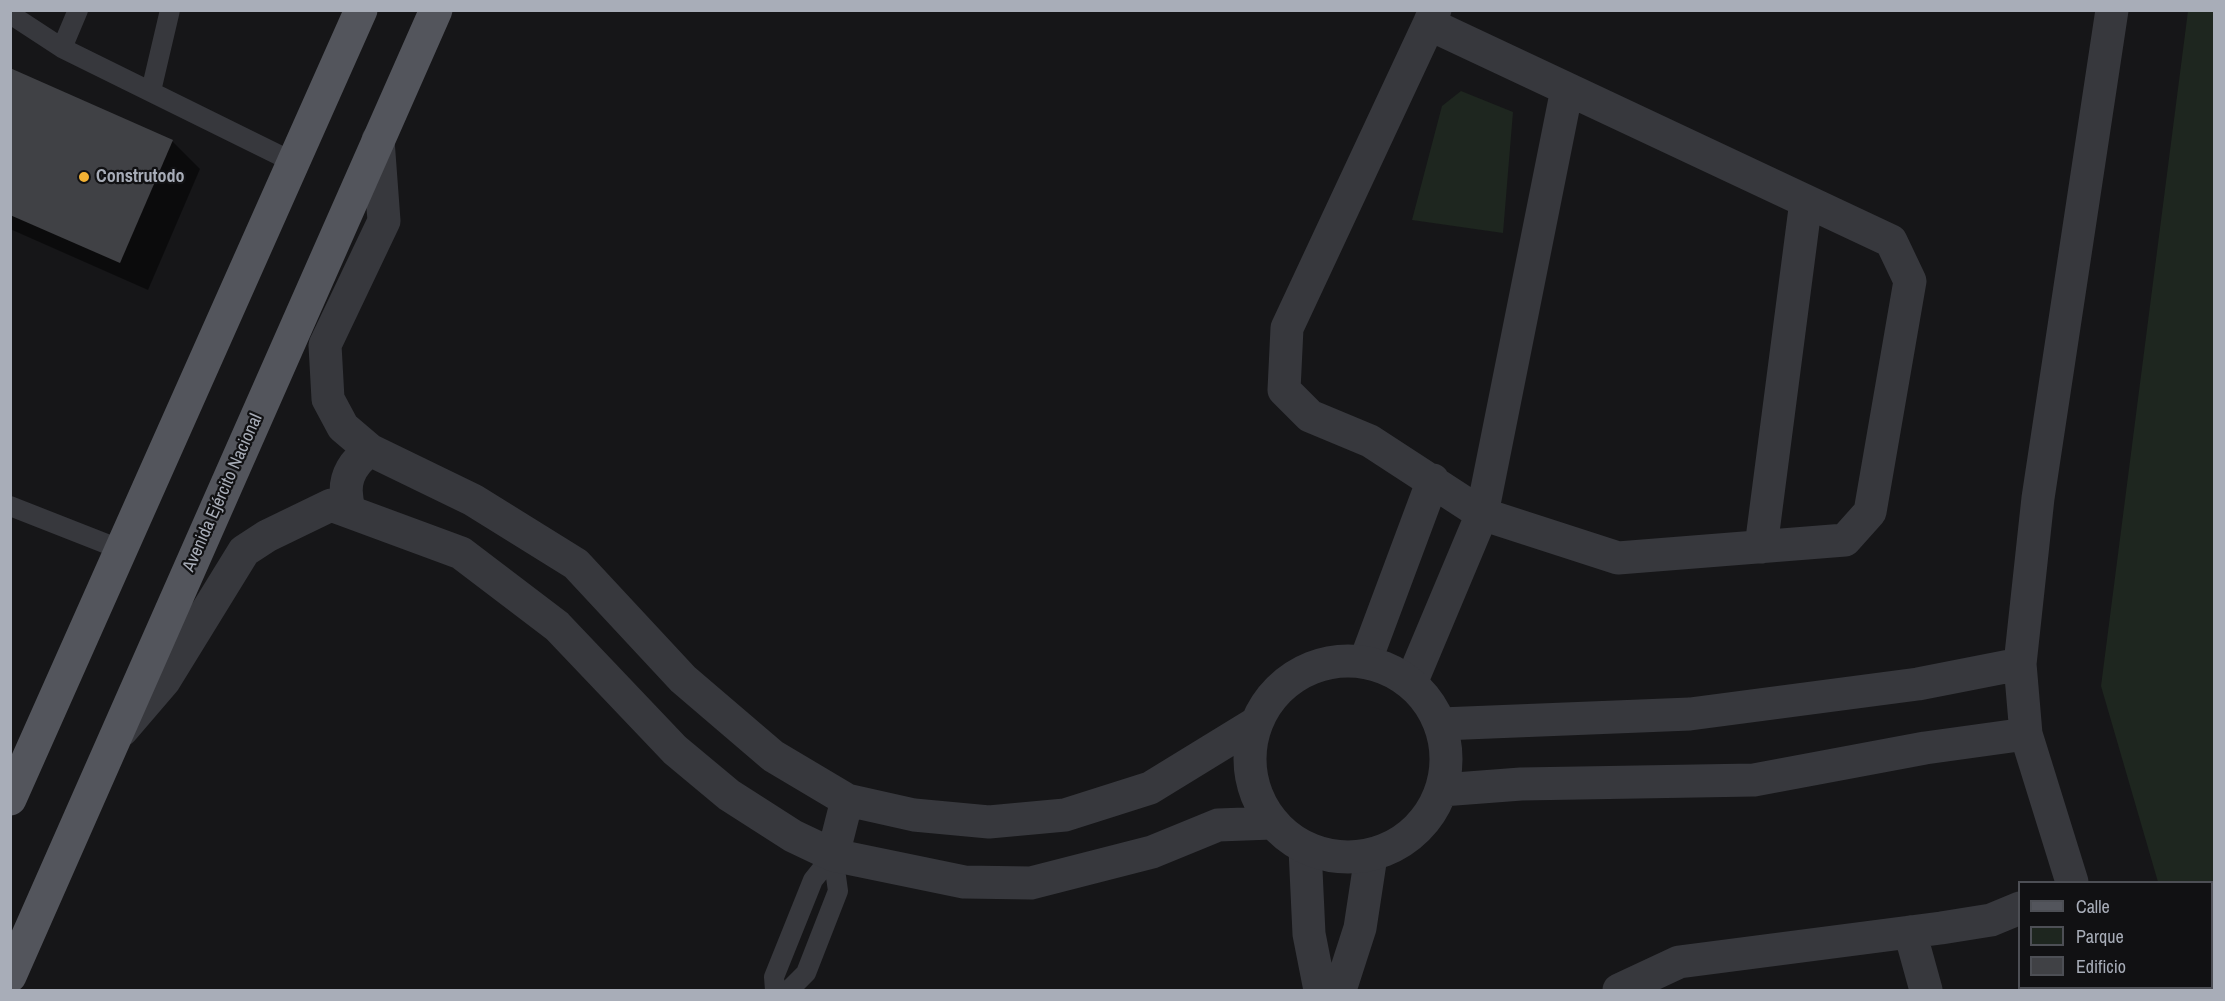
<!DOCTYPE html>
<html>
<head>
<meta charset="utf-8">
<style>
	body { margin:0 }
	#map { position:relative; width:2225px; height:1001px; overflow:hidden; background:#161618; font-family:"Archivo Narrow",sans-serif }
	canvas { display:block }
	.frame { position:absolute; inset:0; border:12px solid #a8adb8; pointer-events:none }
	.legend { position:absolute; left:2018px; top:881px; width:195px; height:108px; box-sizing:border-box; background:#111113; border:2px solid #4d4f55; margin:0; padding:8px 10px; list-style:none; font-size:18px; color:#a8adb8 }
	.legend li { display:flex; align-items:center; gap:12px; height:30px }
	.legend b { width:30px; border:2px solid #4d4f55 }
</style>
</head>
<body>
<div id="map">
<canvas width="2225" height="1001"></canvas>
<div class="frame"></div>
<ul class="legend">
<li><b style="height:8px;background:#53555c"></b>Calle</li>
<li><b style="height:16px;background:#1e261f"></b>Parque</li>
<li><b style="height:16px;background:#404145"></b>Edificio</li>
</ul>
</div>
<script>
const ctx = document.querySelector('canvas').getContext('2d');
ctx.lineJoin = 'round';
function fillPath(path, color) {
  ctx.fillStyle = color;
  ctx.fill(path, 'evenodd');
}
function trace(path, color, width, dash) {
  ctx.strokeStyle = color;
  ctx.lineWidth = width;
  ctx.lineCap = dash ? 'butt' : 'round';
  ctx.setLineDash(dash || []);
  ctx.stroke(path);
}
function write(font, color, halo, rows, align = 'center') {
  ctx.font = font + ' "Archivo Narrow",sans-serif';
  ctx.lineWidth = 4.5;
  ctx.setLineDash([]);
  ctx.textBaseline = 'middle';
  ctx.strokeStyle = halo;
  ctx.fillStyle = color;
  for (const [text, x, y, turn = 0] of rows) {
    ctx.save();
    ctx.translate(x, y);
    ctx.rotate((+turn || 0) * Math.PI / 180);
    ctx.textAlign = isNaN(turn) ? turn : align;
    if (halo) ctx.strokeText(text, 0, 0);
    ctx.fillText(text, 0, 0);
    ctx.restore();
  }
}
fillPath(new Path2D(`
	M2188,11H2214V990H2208L2206,988H2212V882H2158L2101,686Z
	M1461,91L1513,112L1503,233L1412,220L1442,106Z`), '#1e261f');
fillPath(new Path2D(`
	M10,70L172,141L200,169L148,290L10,229Z`), '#0007');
fillPath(new Path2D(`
	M10,68L173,140L120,263L10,215Z`), '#404145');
trace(new Path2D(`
	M78,10L62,48L295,163
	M10,14L62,48
	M151,91L170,10
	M10,506L122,550
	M775,990L774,977L813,880L833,855
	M789,990L806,973L838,891L833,855`), '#37383d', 20);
trace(new Path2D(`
	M1429,24L1891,241L1910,281L1870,512L1845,540L1618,558L1482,514L1370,441L1310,416L1284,390L1287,328L1429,24L1435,10
	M1761,547L1806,201
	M1365,662L1433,480
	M1411,683L1482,514L1567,89
	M1305,849L1309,934L1320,990
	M1910,932L1926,990
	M1340,990L1360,928L1371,856
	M1619,990L1679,962L1941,928L1991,920L2020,908`), '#37383d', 33);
trace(new Path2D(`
	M378,140L384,221L325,345L328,399L343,427L370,450L473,500L576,564L683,679L773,756L847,800L914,815L989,822L1065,815L1150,788L1256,723
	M350,511C341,485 348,466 370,450
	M1250 759a98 98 0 1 1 196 0a98 98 0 1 1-196 0Z
	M1441,724L1690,714L1918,684L2020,664
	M122,730L164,681L244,551L267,536L331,505L461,553L557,626L675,750L729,795L793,836L833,855L964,882L1031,883L1152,852L1218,825L1272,823
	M1442,790L1521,784L1754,780L1925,748L2026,734
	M833,855L847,800
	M2072,882L2026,734L2020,664L2038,498L2112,10
	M2118,988L2119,990`), '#37383d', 33);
trace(new Path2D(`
	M10,799L361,10
	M10,976L436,10`), '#53555c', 33);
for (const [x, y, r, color] of [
	[84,177,6,"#f2b134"]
]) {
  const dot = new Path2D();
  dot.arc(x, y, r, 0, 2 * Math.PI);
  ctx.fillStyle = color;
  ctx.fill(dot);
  trace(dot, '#111113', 2);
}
write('bold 18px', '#a8adb8', '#111113', [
	["Construtodo",96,177]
], 'left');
write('18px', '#a8adb8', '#111113', [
	["Avenida Ejército Nacional",223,493,-66]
]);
</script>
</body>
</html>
